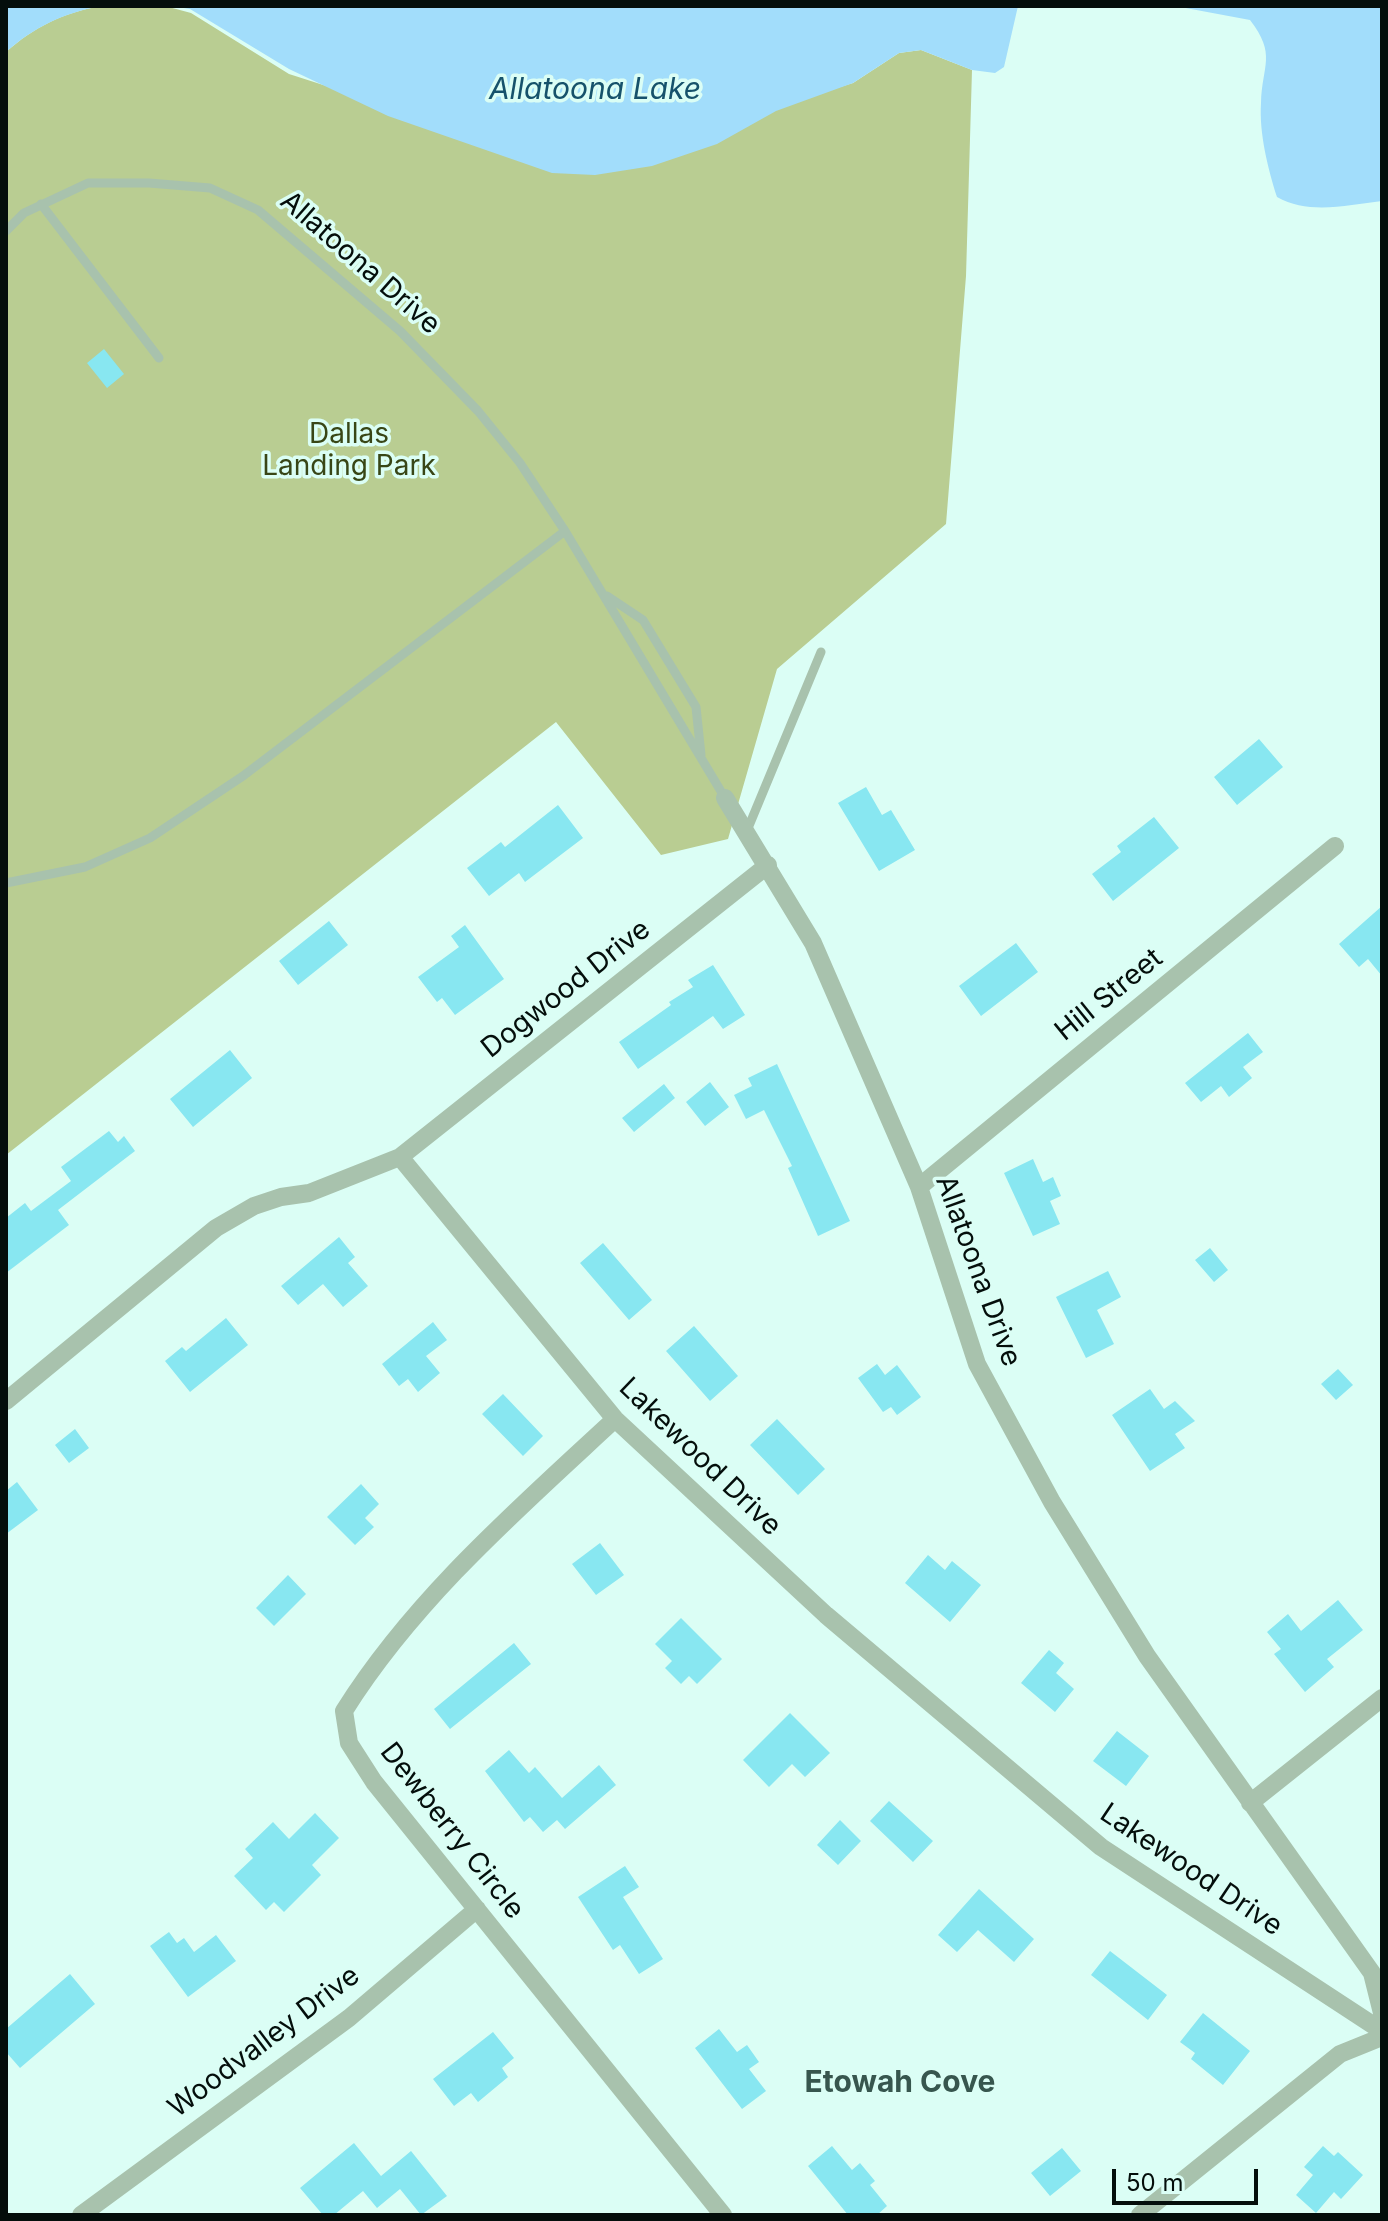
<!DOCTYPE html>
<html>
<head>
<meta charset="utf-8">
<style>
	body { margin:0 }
	#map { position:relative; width:1388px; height:2221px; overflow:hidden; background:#dbfef5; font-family:Inter,sans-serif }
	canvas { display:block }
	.frame { position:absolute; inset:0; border:8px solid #040e0b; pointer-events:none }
	.scale { position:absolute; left:1112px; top:2169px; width:146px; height:36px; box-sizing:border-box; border:4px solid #040e0b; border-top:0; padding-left:10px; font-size:24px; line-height:28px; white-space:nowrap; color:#040e0b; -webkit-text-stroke:6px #dbfef5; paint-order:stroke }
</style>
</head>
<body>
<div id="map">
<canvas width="1388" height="2221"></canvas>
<div class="frame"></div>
<div class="scale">50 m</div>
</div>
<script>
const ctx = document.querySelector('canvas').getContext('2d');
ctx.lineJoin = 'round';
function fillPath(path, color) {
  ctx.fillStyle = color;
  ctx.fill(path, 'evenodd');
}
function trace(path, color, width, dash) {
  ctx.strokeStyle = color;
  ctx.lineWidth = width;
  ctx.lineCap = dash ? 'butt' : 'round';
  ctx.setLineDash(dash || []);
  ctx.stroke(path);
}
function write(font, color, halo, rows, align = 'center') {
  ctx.font = font + ' Inter,sans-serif';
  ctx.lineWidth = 7;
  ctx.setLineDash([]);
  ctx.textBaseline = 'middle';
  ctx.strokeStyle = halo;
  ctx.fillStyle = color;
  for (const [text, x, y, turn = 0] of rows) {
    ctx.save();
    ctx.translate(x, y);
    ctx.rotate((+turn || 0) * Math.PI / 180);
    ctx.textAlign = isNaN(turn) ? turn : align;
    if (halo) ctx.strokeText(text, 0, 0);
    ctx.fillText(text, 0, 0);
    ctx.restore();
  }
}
fillPath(new Path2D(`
	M100,6H165L191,13L289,74L451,126L814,95L853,83L899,53L921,50L972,70L966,276L946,524L777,669L728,839L661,855L556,722L6,1155V52C34,27 63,13 100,6Z`), '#b9cd92');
fillPath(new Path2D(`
	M6,6H100C64,13 34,27 6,52Z
	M172,6H1018L1004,67L995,73L972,70L921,50L899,53L853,83L776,111L717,144L652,166L595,175L552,173L388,116L289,69L190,9Z
	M1175,6H1382V201C1347,205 1309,215 1277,197C1268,169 1259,133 1261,103C1262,65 1277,55 1250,20Z`), '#a2ddfb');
fillPath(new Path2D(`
	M104,349L124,374L107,388L87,363Z
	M1259,739L1283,767L1237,805L1214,777Z
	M866,787L882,815L891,810L915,850L879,871L838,803Z
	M558,805L583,838L525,882L519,873L489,896L467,868L501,842L505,847Z
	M1154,817L1179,848L1113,901L1092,874L1121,852L1117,846Z
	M1382,906V976L1368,959L1359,967L1339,944Z
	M329,921L348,945L298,985L279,961Z
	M465,925L504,979L455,1015L442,998L437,1002L418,977L459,947L451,936Z
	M1016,943L1038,972L981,1016L959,986Z
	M713,965L745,1015L723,1029L713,1016L638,1069L619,1042L671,1005L669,1002L693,987L688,980Z
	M1248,1033L1263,1052L1243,1067L1252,1078L1229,1097L1221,1086L1201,1102L1185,1083Z
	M230,1050L252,1078L193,1127L170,1099Z
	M777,1064L850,1221L818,1236L788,1168L792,1166L764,1110L746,1119L734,1095L752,1086L748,1078Z
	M710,1082L729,1107L705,1126L686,1102Z
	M664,1084L675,1098L634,1132L622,1118Z
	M109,1131L118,1142L124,1136L135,1151L58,1210L69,1225L6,1273V1218L25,1203L31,1211L71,1181L61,1167Z
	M1033,1159L1043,1182L1053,1177L1061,1196L1050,1201L1060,1224L1033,1236L1004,1173Z
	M339,1237L355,1257L348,1263L368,1286L343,1307L323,1284L298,1305L281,1286Z
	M603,1243L652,1300L629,1320L580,1263Z
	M1210,1248L1228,1270L1214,1282L1195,1260Z
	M1108,1271L1121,1297L1097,1310L1114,1344L1086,1358L1056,1297Z
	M226,1318L248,1345L190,1392L165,1361L182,1347L186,1351Z
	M433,1322L447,1340L426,1356L440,1373L418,1392L408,1379L399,1386L382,1364Z
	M694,1326L738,1376L710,1401L666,1351Z
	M877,1364L885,1375L897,1365L921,1397L897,1415L891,1407L883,1412L858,1378Z
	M1338,1369L1353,1385L1336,1400L1321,1384Z
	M1150,1389L1164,1409L1175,1401L1195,1421L1175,1434L1185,1448L1150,1471L1112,1415Z
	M503,1394L543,1436L523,1456L482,1414Z
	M777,1419L825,1469L798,1495L750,1445Z
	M75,1429L89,1448L69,1463L55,1445Z
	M17,1482L38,1510L6,1534V1491Z
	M361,1484L379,1504L365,1518L374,1527L355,1545L327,1517Z
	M600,1543L624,1575L596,1595L572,1564Z
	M928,1555L945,1570L952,1561L981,1585L950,1622L905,1583Z
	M288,1575L306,1594L274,1626L256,1608Z
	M1338,1600L1363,1630L1327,1659L1334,1667L1305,1692L1274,1654L1281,1649L1267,1632L1288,1614L1301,1631Z
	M681,1618L722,1659L697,1684L689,1676L681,1684L665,1668L672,1661L655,1644Z
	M514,1643L531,1664L450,1729L434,1709Z
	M1049,1650L1064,1663L1056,1673L1074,1689L1055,1712L1021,1683Z
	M790,1713L830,1753L805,1777L792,1764L769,1787L743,1760Z
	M1117,1731L1149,1756L1126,1786L1093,1761Z
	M509,1750L529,1773L535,1767L562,1798L599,1765L616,1785L565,1829L557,1820L543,1832L530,1817L524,1822L485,1771Z
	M889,1801L933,1841L913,1862L870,1821Z
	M315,1813L339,1838L312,1865L321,1875L284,1912L274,1902L266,1910L234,1876L253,1858L245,1849L273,1822L289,1839Z
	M840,1820L861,1841L838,1865L817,1845Z
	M625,1866L639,1887L623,1897L663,1959L639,1974L620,1945L613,1950L578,1897Z
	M979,1889L1034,1939L1014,1962L978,1930L957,1952L938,1935Z
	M169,1932L177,1943L184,1938L194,1952L216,1935L236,1961L188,1997L150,1946Z
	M1110,1951L1167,1995L1148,2020L1091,1975Z
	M70,1974L95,2004L20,2068L6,2052V2029Z
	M1203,2013L1250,2051L1223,2085L1191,2059L1195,2053L1180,2042Z
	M719,2029L737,2052L747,2045L759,2062L749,2069L766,2091L742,2109L695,2048Z
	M493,2032L514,2058L502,2068L508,2077L478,2102L471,2093L454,2106L433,2079Z
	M354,2143L381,2176L411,2151L447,2196L421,2215L400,2189L377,2208L363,2191L334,2215H323L300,2188Z
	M832,2146L852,2170L860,2163L875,2181L870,2185L887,2206L877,2215H848L808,2166Z
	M1323,2146L1334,2156L1338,2152L1363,2175L1341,2199L1334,2192L1316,2213L1296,2195L1313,2175L1304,2167Z
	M1062,2148L1081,2171L1050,2196L1031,2173Z`), '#88e7f1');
trace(new Path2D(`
	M41,204L159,358
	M6,231L24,213L88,183H149L210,188L258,210L400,331L478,411L520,463L565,531L725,798
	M607,596L643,620L696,707L701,755
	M746,833L821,652
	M6,883L85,867L150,838L243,776L565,531`), '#a8c2ad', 9);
trace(new Path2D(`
	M725,798L813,943L919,1187L977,1364L1052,1502L1147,1656L1372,1973L1382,2013
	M400,1157L615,1419L826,1615L1101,1847L1382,2031
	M919,1187L1335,846
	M6,1401L216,1228L254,1206L281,1197L309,1193L400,1157L768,865
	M615,1419C519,1508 414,1599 344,1711L349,1743L374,1782L723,2215
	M1250,1803L1382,1698
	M81,2215L349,2018L477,1909
	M1140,2215L1340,2054L1382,2037`), '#a8c2ad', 18);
write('28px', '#040e0b', '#dbfef5', [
	["Allatoona Drive",360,263,41],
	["Dogwood Drive",566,989,-38],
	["Hill Street",1109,995,-39],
	["Allatoona Drive",978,1271,70],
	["Lakewood Drive",700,1457,44],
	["Dewberry Circle",452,1831,52],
	["Lakewood Drive",1191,1870,34],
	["Woodvalley Drive",264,2042,-37]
]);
write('28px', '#384616', '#dbfef5', [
	["Dallas",349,435],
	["Landing Park",349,467]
]);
write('italic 30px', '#16526b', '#dbfef5', [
	["Allatoona Lake",595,90]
]);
write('bold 30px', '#37564e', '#dbfef5', [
	["Etowah Cove",900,2083]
]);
</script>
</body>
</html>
